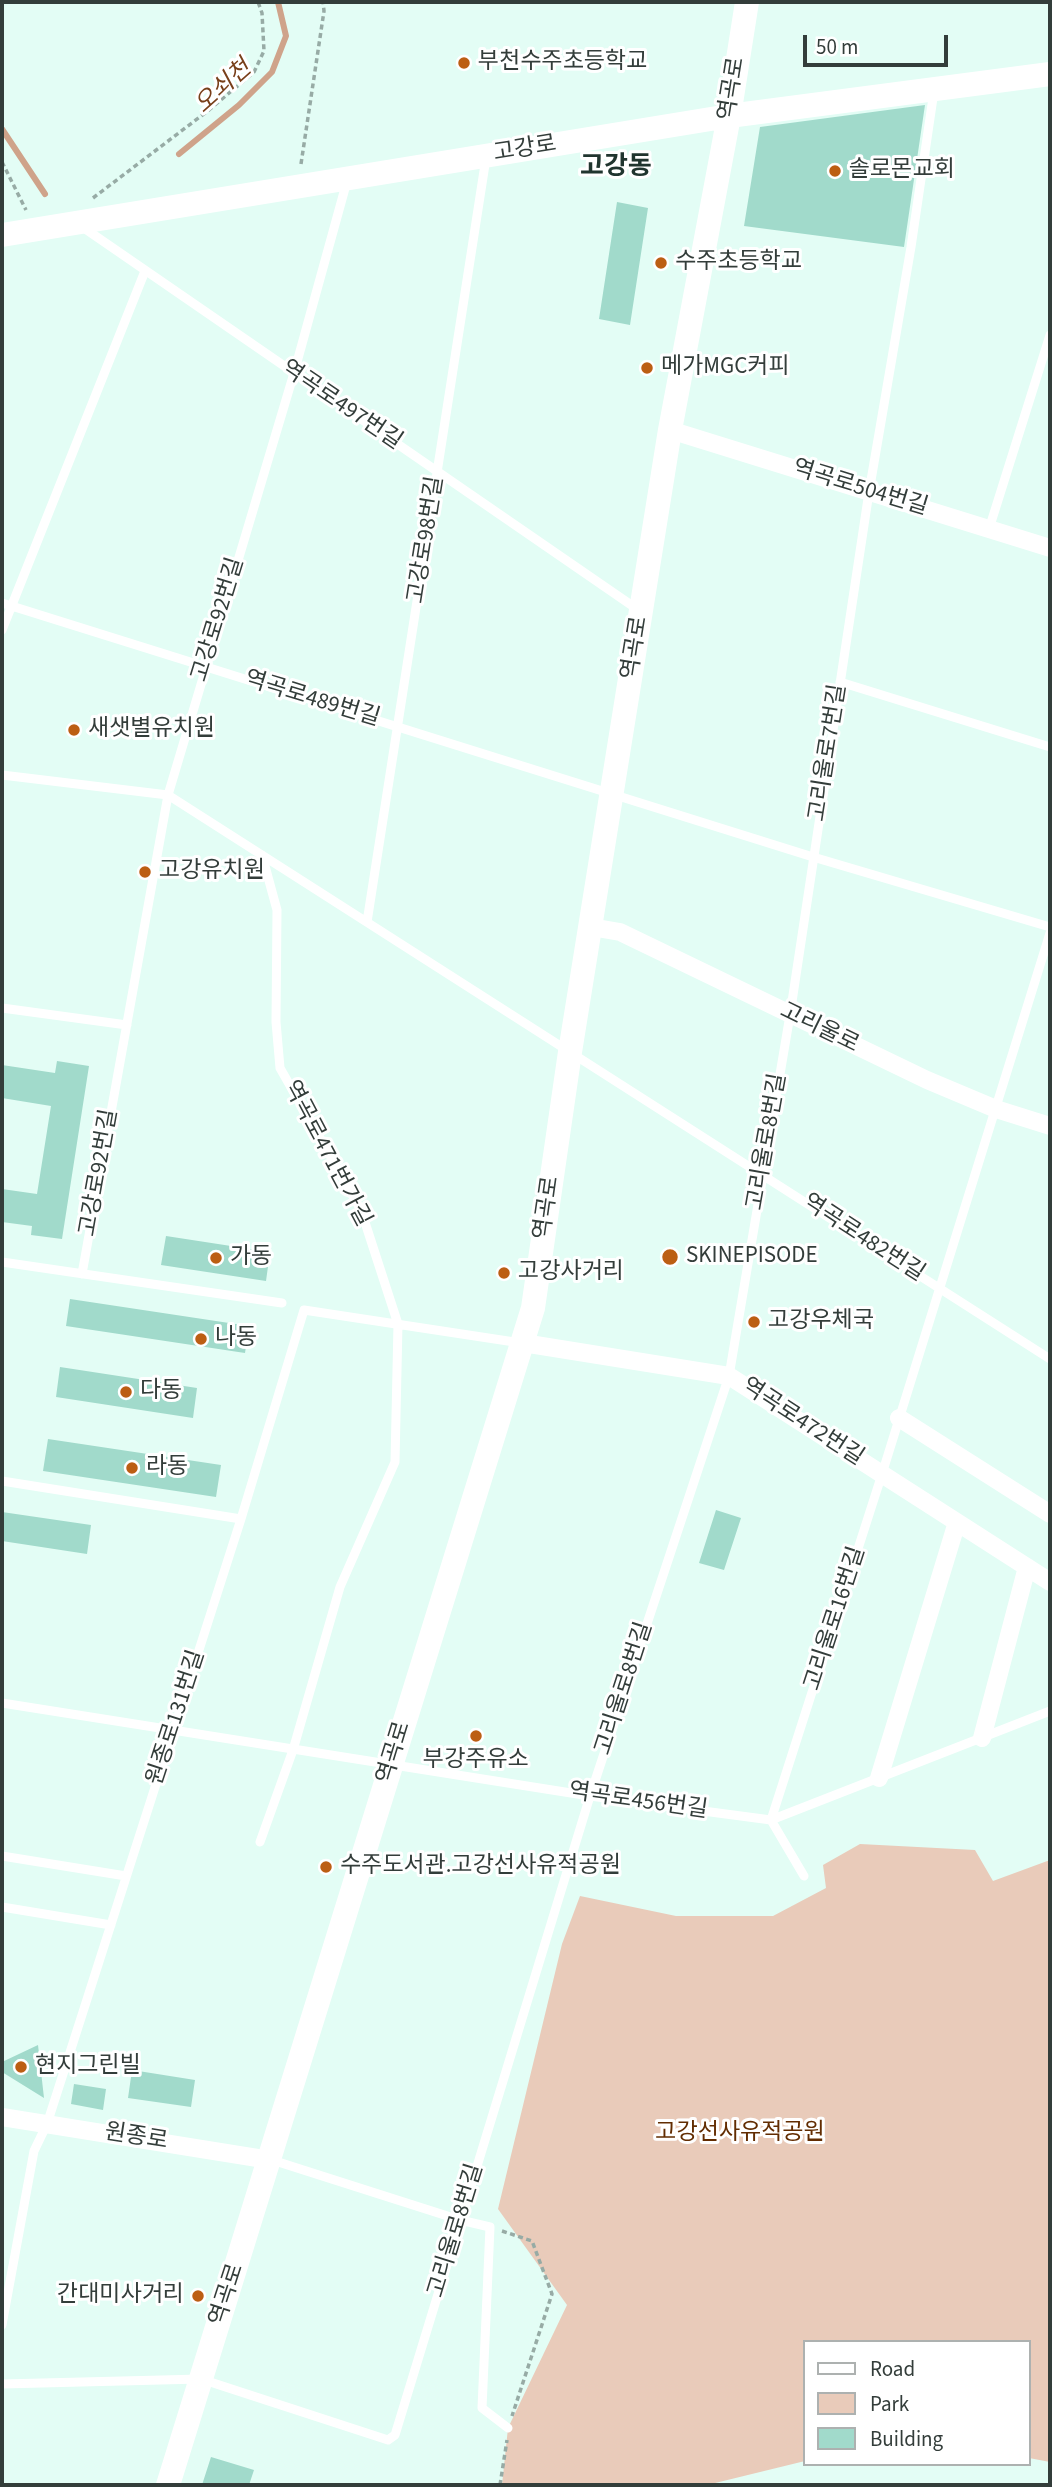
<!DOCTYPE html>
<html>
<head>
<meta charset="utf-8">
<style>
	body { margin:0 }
	#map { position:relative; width:1052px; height:2487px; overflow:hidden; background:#e3fdf5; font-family:"Source Sans 3",sans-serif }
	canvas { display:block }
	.frame { position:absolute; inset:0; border:4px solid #333d3a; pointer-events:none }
	.legend { position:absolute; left:803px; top:2340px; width:228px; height:126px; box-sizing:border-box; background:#fff; border:2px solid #adb1b0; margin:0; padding:9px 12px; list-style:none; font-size:21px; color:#333d3a }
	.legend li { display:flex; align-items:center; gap:14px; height:35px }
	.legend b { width:35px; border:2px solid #adb1b0 }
	.scale { position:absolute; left:803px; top:35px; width:145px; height:32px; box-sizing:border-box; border:4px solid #333d3a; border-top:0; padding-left:9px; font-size:21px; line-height:24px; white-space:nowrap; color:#333d3a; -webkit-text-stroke:5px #fff; paint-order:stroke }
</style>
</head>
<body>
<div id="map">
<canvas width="1052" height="2487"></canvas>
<div class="frame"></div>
<ul class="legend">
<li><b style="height:9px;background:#fff"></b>Road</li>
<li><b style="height:19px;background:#e9cbba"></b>Park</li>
<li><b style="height:19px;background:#a1dacb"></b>Building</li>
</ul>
<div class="scale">50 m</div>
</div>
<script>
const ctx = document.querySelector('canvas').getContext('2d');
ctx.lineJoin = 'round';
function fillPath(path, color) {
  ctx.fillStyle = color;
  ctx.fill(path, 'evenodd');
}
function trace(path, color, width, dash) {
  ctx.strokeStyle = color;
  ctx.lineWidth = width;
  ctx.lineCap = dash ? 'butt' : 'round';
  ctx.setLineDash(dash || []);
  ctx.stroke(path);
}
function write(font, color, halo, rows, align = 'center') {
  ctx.font = font + ' "Source Sans 3","Noto Sans KR",sans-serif';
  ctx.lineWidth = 6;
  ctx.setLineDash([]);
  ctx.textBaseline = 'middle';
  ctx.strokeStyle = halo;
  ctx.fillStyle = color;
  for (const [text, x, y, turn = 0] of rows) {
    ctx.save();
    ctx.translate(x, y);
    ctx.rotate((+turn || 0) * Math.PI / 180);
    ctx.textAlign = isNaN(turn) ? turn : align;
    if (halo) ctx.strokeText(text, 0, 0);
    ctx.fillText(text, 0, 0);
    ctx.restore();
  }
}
fillPath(new Path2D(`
	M860,1844L975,1850L993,1881L1050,1860V2462L1029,2458V2342H805V2461L707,2485H502L508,2428L567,2305L498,2209L562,1944L580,1896L676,1916H773L826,1888L823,1865Z`), '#e9cbba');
trace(new Path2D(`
	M2,129L45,194
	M179,154L239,105L272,72L286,36L278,2`), '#cfa38a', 6);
fillPath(new Path2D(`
	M925,105L904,247L744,226L760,127Z
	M617,202L648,208L630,325L599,319Z
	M57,1061L89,1066L62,1239L31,1235L32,1226L2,1222V1189L37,1194L51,1106L2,1098V1065L55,1073Z
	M166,1236L270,1252L266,1281L161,1265Z
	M70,1299L249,1326L245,1353L66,1326Z
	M60,1367L197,1388L193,1418L56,1397Z
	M48,1439L221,1465L216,1497L43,1471Z
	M716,1510L741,1518L724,1570L699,1563Z
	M2,1512L91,1525L87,1554L2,1541Z
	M38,2045L44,2098L2,2072V2062Z
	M132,2070L195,2080L191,2107L128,2098Z
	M74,2084L106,2089L103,2110L71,2104Z
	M211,2457L254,2470L249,2485H202Z`), '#a1dacb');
trace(new Path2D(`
	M2,162L26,210
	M301,164L324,11L323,2
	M93,198L209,110L254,72L264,51L262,13L258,2
	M502,2231L532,2241L552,2294L512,2416
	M500,2485L507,2440`), '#97aba5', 3.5, [5, 3.5]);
trace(new Path2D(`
	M81,226L637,609
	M989,529L1050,335
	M2,603L813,857L1050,927
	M2,630L145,271
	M840,682L1050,747
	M2,775L168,795L1050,1359
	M367,922L486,158
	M2,1008L127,1025
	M2,1262L282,1303
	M82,1274L168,795L294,373L347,181
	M2,1481L241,1519
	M2,1703L590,1796L771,1820L1050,1711
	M260,1842L293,1750L340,1587L395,1462L398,1324L361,1210L280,1068L276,1022L277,910L262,855
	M2,1856L126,1876
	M804,1876L771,1820L882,1474L1050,933
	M2,1907L111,1925
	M272,2160L460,2220L490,2227L482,2408L508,2428
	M2,2325L34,2151L47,2124L241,1519L304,1310L521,1343
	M2,2384L201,2379L388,2440L395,2435L590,1796L729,1376L790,1015L869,492L911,247L934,91`), '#fff', 9);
trace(new Path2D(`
	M670,430L1050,548
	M591,927L620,932L927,1080L996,1109L1050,1126
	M523,1343L729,1376L1050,1582
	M899,1418L1050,1514
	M982,1738L1027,1567
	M879,1778L957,1522
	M2,2117L270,2160`), '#fff', 18);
trace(new Path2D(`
	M2,235L729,116L1050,74
	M168,2485L533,1308L570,1052L670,430L729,116L747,2`), '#fff', 24);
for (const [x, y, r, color] of [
	[464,63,7,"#bc5e13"],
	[835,171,7,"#bc5e13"],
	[661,263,7,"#bc5e13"],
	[647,368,7,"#bc5e13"],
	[74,730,7,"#bc5e13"],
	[145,872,7,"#bc5e13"],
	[670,1257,9,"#bc5e13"],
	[216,1258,7,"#bc5e13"],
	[504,1273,7,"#bc5e13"],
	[754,1322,7,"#bc5e13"],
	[201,1339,7,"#bc5e13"],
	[126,1392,7,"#bc5e13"],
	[132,1468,7,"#bc5e13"],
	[476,1736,7,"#bc5e13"],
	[326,1867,7,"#bc5e13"],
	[21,2067,7,"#bc5e13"],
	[198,2296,7,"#bc5e13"]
]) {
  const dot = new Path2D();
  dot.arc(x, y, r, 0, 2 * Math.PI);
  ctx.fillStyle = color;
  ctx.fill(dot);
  trace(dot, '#fff', 2.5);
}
write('23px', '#333d3a', '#fff', [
	["부천수주초등학교",478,63],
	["솔로몬교회",849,171],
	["수주초등학교",675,263],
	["메가MGC커피",661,368],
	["새샛별유치원",88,730],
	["고강유치원",159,872],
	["SKINEPISODE",686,1257],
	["가동",230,1258],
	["고강사거리",518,1273],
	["고강우체국",768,1322],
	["나동",215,1339],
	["다동",140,1392],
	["라동",146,1468],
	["부강주유소",476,1761,"center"],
	["수주도서관.고강선사유적공원",340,1867],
	["현지그린빌",35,2067],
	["간대미사거리",184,2296,"right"]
], 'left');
write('23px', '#333d3a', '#fff', [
	["역곡로",733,89,-81],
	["고강로",525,150,-9],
	["역곡로497번길",341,406,34],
	["역곡로504번길",860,489,17],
	["고강로98번길",427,540,-81],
	["고강로92번길",219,620,-73],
	["역곡로",636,648,-81],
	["역곡로489번길",312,700,17],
	["고리울로7번길",829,753,-81],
	["고리울로",819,1029,26],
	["고리울로8번길",768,1142,-80],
	["역곡로471번가길",326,1154,62],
	["고강로92번길",100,1173,-80],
	["역곡로",548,1208,-82],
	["역곡로482번길",863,1239,33],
	["역곡로472번길",802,1423,33],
	["고리울로16번길",836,1619,-72],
	["고리울로8번길",625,1689,-72],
	["원종로131번길",177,1718,-72],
	["역곡로",395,1753,-73],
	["역곡로456번길",638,1802,8],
	["원종로",136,2138,9],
	["고리울로8번길",457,2231,-73],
	["역곡로",228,2295,-72]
]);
write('23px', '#622c01', '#fff', [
	["고강선사유적공원",740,2134]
]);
write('italic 24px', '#773f19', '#fff', [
	["오쇠천",224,88,-42]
]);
write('bold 26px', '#20352f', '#fff', [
	["고강동",616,168]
]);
</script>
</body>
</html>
